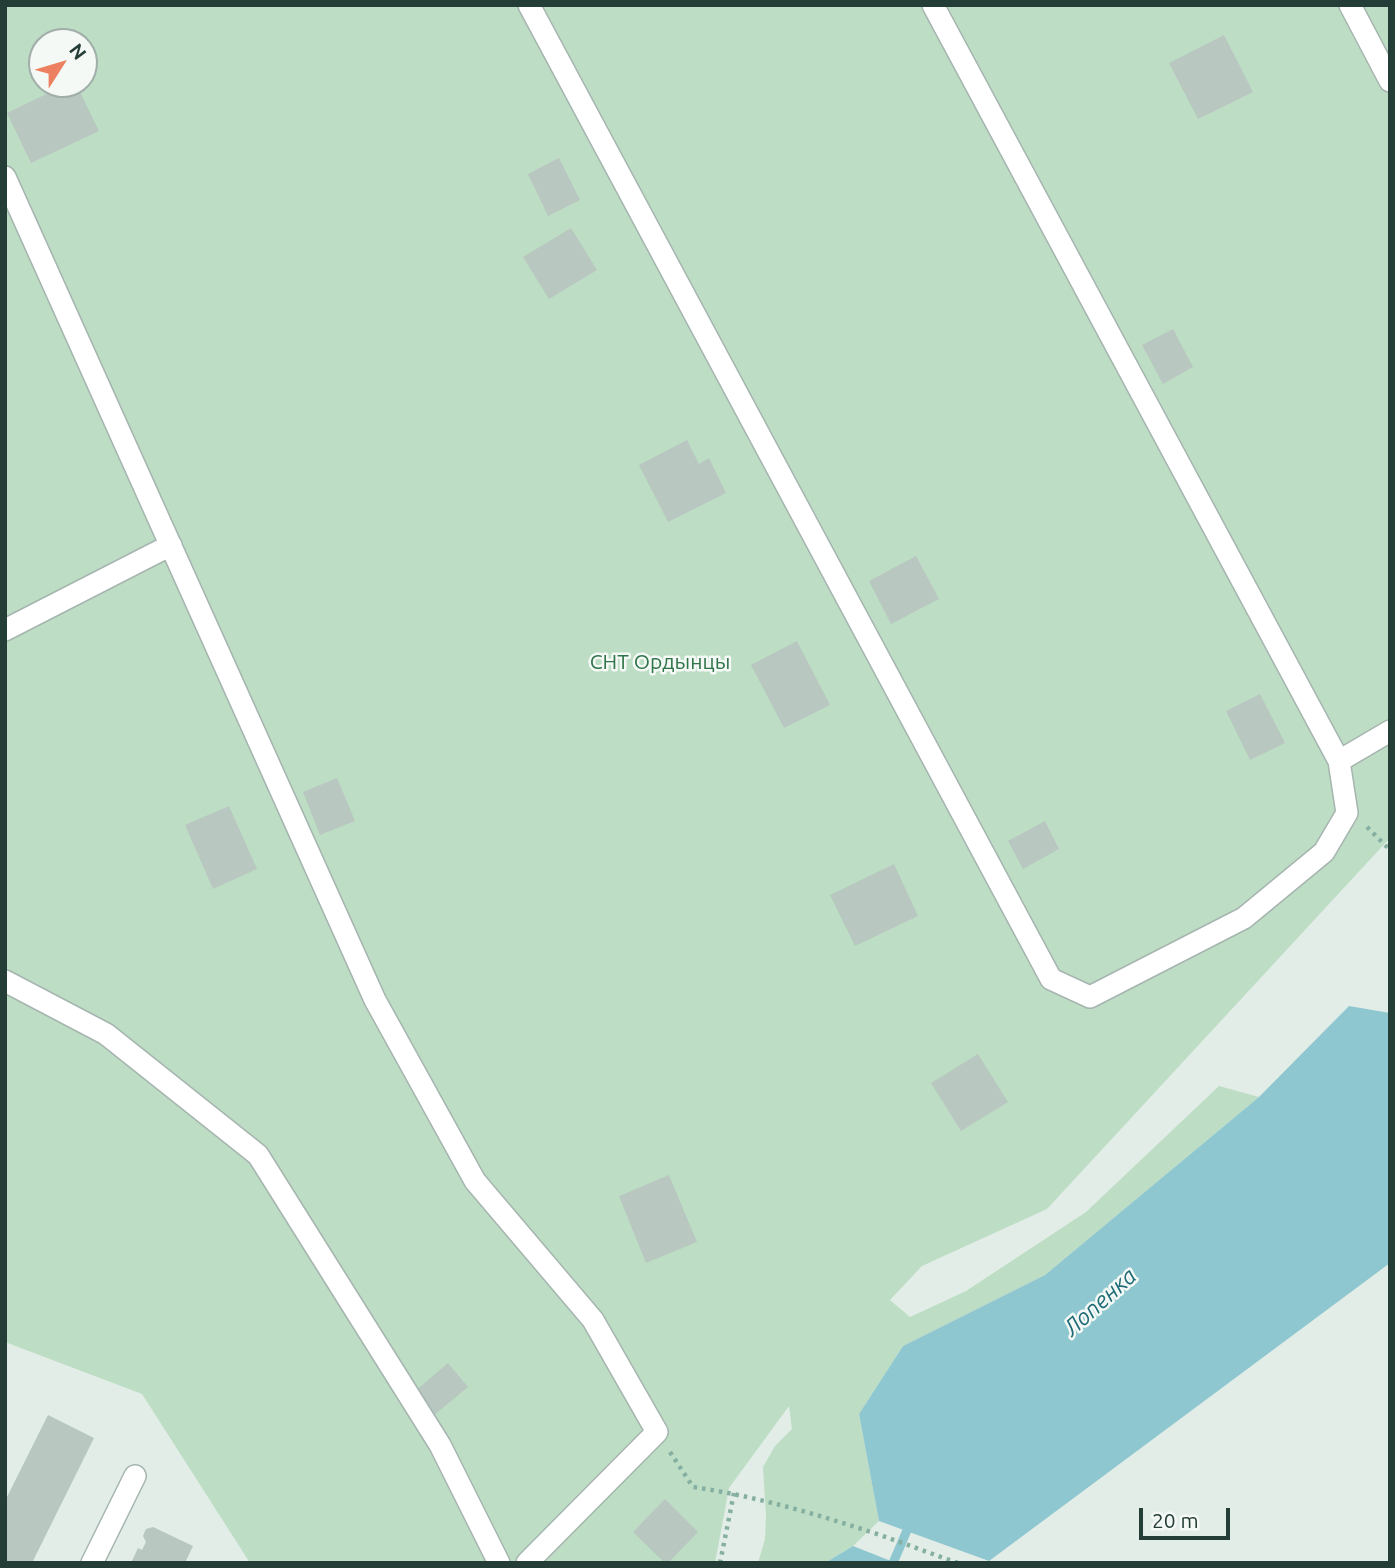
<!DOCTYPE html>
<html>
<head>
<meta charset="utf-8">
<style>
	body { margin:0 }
	#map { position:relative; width:1395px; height:1568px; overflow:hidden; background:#e3ede8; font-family:Ubuntu,sans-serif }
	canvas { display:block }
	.frame { position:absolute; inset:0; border:7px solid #243d36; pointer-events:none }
	.north { position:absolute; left:28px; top:28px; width:70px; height:70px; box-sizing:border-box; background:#f4f9f6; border:2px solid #a1aea9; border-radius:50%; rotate:53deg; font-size:19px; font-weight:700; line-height:28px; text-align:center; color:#243d36 }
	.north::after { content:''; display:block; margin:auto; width:24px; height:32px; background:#ed8061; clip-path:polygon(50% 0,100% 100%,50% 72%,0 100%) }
	.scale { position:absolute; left:1139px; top:1508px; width:91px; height:32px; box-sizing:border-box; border:4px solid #243d36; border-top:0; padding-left:9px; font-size:21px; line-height:24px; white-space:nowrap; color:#243d36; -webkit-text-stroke:5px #f4f9f6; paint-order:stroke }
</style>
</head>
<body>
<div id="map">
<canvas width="1395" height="1568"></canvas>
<div class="frame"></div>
<div class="north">N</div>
<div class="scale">20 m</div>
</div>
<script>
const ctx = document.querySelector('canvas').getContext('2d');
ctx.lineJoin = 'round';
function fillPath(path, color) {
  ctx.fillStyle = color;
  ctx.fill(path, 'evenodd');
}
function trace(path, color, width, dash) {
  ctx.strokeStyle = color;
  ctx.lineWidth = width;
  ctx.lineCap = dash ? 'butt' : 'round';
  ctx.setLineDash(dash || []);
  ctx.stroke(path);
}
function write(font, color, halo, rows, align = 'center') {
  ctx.font = font + ' Ubuntu,sans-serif';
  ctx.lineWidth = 5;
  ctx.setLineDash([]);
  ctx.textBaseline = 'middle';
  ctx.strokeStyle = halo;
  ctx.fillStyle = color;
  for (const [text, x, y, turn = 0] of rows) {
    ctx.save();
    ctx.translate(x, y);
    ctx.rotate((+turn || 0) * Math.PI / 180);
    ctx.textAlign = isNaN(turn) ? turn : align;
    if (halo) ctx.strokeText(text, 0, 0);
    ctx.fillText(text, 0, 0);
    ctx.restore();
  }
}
fillPath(new Path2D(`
	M5,5H1390V838L1047,1209L922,1266L890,1300L910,1317L966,1291L1086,1212L1219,1086L1259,1097L1045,1275L903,1346L859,1414L879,1521L853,1546L825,1563H758L765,1539L766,1516L763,1467L775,1446L792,1429L789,1406L729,1488L715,1563H250L142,1394L5,1342ZM42,42H84V84H42Z`), '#bdddc5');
fillPath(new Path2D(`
	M1349,1006L1390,1013V1263L989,1561L879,1521L859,1414L903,1346L1045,1275L1259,1097Z
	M853,1546L896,1563H825Z`), '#8ec7cf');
trace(new Path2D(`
	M893,1563L911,1521`), '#8ec7cf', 9);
fillPath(new Path2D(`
	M1224,35L1253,92L1198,119L1169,63Z
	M67,84H76L99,131L31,163L7,113Z
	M559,158L580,200L548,216L528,174Z
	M571,228L597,270L549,299L523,257Z
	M1173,329L1193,367L1163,384L1142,345Z
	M687,440L699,464L709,458L726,493L668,522L639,465Z
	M916,556L939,599L891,624L869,581Z
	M797,641L830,705L784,728L751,665Z
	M1260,694L1285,743L1250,760L1226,711Z
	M337,778L355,821L320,835L303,792Z
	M229,806L257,869L213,889L185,825Z
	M1045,821L1059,849L1023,869L1008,841Z
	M894,864L918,916L855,946L830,895Z
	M978,1054L1008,1102L961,1131L931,1083Z
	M669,1175L697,1242L646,1263L619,1196Z
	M448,1363L468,1387L433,1416L414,1392Z
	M48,1415L94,1438L32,1563H5V1501Z
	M665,1499L698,1532L668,1563H665L633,1532Z
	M153,1527L193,1546L185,1563H131L138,1548L142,1550L146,1542L143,1536L146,1529Z`), '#b9c7c1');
const minor = new Path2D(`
	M529,5L1051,979L1090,997L1244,918L1324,852L1347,813L1339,761L1390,731
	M933,5L1339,761
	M1350,5L1390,81
	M5,177L375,1000L475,1181L593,1320L657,1432L527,1563
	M5,630L171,545
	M5,981L106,1034L258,1155L440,1445L499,1563
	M92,1563L135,1476`);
trace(minor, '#a6b5af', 24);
trace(new Path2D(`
	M1367,827L1390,850
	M670,1452L693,1487C754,1496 813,1513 871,1532C901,1542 929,1553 958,1563
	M720,1563L734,1493`), '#85afa1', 4.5, [3.5, 5]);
trace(minor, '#fff', 21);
write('21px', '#2f7348', '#f4f9f6', [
	["СНТ Ордынцы",660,662]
]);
write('italic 23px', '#1f6b77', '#f4f9f6', [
	["Лопенка",1100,1302,-42]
]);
</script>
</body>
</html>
